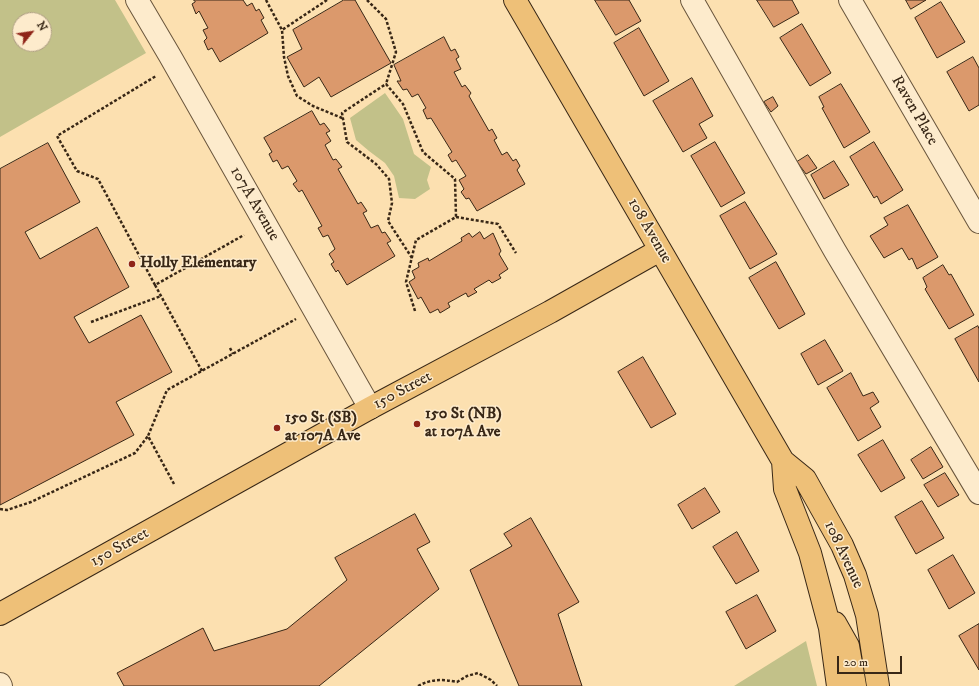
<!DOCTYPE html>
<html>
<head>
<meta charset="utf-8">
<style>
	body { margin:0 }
	#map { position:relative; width:979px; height:686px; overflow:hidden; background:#fce0b0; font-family:"IM FELL DW Pica",serif }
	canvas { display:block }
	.north { position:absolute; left:12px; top:12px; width:40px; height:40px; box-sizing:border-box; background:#fdebcc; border:1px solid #ae9d83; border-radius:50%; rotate:60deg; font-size:11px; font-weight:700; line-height:16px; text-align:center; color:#382716 }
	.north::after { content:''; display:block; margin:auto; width:14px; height:18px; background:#8f2418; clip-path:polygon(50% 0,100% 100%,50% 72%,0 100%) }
	.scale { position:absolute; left:837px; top:656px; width:65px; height:18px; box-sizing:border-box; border:2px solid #382716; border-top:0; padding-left:5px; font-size:12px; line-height:14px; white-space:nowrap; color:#382716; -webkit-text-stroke:3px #fdebcc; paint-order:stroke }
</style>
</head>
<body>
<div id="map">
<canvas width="979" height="686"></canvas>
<div class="north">N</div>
<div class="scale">20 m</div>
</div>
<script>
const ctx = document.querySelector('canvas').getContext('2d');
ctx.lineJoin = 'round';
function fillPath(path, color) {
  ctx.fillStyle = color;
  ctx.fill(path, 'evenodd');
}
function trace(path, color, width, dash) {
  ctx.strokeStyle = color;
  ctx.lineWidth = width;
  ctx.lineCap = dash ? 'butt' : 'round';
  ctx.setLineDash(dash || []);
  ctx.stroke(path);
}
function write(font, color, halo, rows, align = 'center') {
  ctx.font = font + ' "IM FELL DW Pica",serif';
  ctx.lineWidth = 3;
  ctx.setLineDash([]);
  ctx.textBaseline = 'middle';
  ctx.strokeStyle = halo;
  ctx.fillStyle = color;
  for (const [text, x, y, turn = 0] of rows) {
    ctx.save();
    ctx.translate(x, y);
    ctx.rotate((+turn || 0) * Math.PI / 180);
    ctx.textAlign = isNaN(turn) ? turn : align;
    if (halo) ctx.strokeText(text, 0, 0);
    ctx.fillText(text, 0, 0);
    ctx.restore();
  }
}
fillPath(new Path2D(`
	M0,0H115L146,53L0,137ZM20,20H44V44H20Z
	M385,93L403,119L414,154L431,167L427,180L430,189L415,199L399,198L394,176L385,163L369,151L356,140L350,118Z
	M806,641L817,686H734Z`), '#c2c189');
const building = new Path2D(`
	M194,0H243L247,6L252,3L256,11L259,9L264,18L261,20L268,33L220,62L212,48L208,50L204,41L207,38L203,30L208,28L199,11L196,14L192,4L195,2Z
	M344,0H355L391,63L331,97L319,77L304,87L287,57L302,49L293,30Z
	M595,0H629L641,21L616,35Z
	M757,0H792L799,13L774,27Z
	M906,0H926L911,9Z
	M941,2L965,42L937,58L915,18Z
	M802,24L831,73L810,86L780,38Z
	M639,28L669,81L644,96L614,43Z
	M444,37L451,51L455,49L459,57L456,59L461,69L454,72L462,87L465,85L471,93L469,96L489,131L492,129L497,138L494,140L502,155L507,152L513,161L516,159L520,166L517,170L525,184L477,211L469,198L466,199L461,192L464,189L459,180L466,176L456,160L452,162L448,155L452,152L431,118L427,119L423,110L426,108L418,94L412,97L407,89L403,90L397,81H401L394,65Z
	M973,57L979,68V105L969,111L947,72Z
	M692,78L713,116L699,124L707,138L683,152L653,101Z
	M841,84L870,132L844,148L822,108L824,107L819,97Z
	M773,97L778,106L771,112L764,102Z
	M312,111L320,125L324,123L330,131L326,133L331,141L325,145L333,160L336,159L342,167L338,169L358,204L361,202L367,211L363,213L371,228L378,225L382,233L385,232L391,241L387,243L395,256L347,285L338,270L336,272L331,264L334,262L329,254L335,249L328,235L323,237L318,228L322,226L302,190L299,192L293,184L297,181L288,166L282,169L277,160L273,162L269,154L272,152L264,138Z
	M715,142L745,193L721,207L691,156Z
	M874,142L903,190L881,204L877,196L874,198L850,157Z
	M48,143L80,202L25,232L40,259L97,227L129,287L74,317L89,343L141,315L172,372L116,402L134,435L0,505V169Z
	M808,155L817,168L806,174L797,162Z
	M834,161L849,185L824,199L811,175Z
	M745,202L777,254L750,269L720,216Z
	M908,205L938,257L917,269L912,258L909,260L902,248L884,258L870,236L888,225L884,218Z
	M480,232L484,239L493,233L501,251L499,254L508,269L499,275L501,278L492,283L489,280L474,289L477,292L468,297L466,293L448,303L450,307L440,313L438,309L430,313L421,297L418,299L409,282L415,278L412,271L419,267L418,263L428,258L429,261L462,241L461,238L469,233L472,237Z
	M776,262L805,314L779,329L749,278Z
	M943,265L949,275L951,274L974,315L949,329L925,289L927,287L923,278Z
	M978,326L979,329V382L955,339Z
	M825,340L843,371L818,385L801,354Z
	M643,357L676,414L651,428L618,372Z
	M851,373L863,396L873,392L879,402L870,408L881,427L858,441L827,388Z
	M883,440L905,478L881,492L858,455Z
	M931,447L943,467L923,479L911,460Z
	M945,473L959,495L938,507L924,485Z
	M705,488L720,512L692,529L678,505Z
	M922,501L944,538L916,554L895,517Z
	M415,514L430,542L417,549L439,589L319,686H124L117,673L203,628L214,651L287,629L347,580L335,558Z
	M531,518L579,602L558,614L582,686H519L470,570L512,546L504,534Z
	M737,532L759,571L736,584L713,547Z
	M953,555L975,593L949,609L928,570Z
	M757,595L776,631L746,649L726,612Z
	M979,624V670L959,636Z`);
fillPath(building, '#db996c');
trace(building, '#382716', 1);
const minor = new Path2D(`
	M137,0L170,56L370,408
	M692,0L835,251L979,493
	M850,0L979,222
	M0,684L1,686`);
const major = new Path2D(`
	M515,0L783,461L805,479L842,545L855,575L867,615L878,686
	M783,461L785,489L810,553L830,628L838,686
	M0,614L370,408L550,312L660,250
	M835,623L848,646L855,686`);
trace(minor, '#69553c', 24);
trace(major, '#382716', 24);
trace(new Path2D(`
	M266,0L282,30
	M327,0L282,30L284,57L288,76L297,96L313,106L342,118
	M367,0L386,19L396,52L386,84
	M456,217L498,224L516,253
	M412,258L388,221L392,203L389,179L376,164L347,142L342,113L386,84L403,104L423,152L455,179L456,217L416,240L406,282L415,311
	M155,285L98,179L77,171L57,136L156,76
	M91,322L161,296
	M230,348L233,354
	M202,371L155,285L244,235
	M174,484L148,436L167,390L296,319
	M0,509L7,510L31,502L135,453L148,436
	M418,686C431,679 442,679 457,682L467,676L478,673L491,680L497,686`), '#382716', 2.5, [3, 2]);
trace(minor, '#fdebcc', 22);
trace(major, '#eec078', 22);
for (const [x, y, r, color] of [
	[132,264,4,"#8f2418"],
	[417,424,4,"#8f2418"],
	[277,428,4,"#8f2418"]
]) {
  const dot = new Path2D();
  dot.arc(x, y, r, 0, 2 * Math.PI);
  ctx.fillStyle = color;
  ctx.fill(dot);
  trace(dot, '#fdebcc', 1.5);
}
write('16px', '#382716', '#fdebcc', [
	["Raven Place",914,111,60],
	["107A Avenue",254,204,60],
	["108 Avenue",649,231,60],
	["150 Street",403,391,-28],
	["150 Street",120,548,-29],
	["108 Avenue",843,555,65]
]);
write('bold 16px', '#382716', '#fdebcc', [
	["Holly Elementary",140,264],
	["150 St (NB)",425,415],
	["at 107A Ave",425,433],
	["150 St (SB)",285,419],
	["at 107A Ave",285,437]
], 'left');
</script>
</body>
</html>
